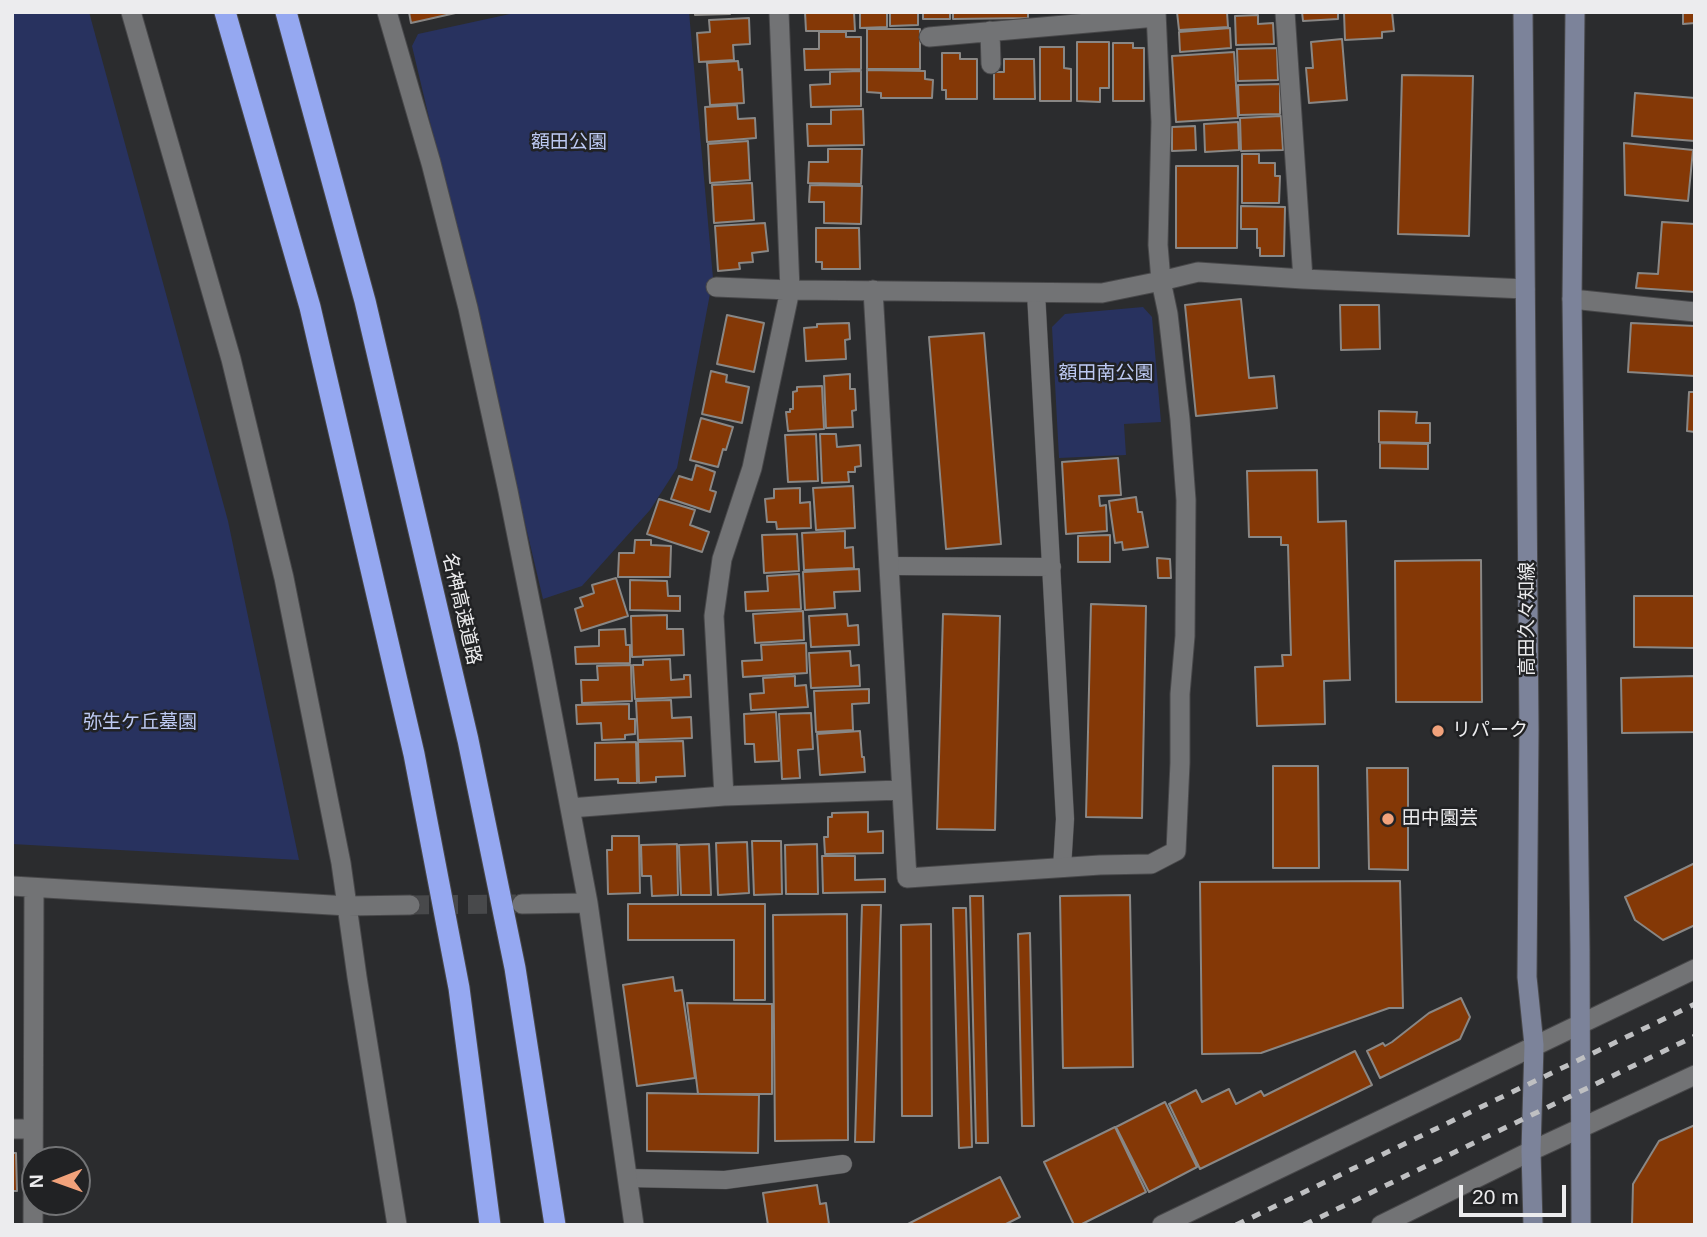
<!DOCTYPE html>
<html>
<head>
<meta charset="utf-8">
<style>
	body { margin:0 }
	#map { position:relative; width:1707px; height:1237px; overflow:hidden; background:#2b2c2e; font-family:Arial,sans-serif }
	canvas { display:block }
	.frame { position:absolute; inset:0; border:14px solid #ececee; pointer-events:none }
	.north { position:absolute; left:21px; top:1146px; width:70px; height:70px; box-sizing:border-box; background:#212224; border:2px solid #727375; border-radius:50%; rotate:269deg; font-size:19px; font-weight:700; line-height:28px; text-align:center; color:#ececee }
	.north::after { content:''; display:block; margin:auto; width:24px; height:32px; background:#f1a27b; clip-path:polygon(50% 0,100% 100%,50% 72%,0 100%) }
	.scale { position:absolute; left:1459px; top:1185px; width:107px; height:32px; box-sizing:border-box; border:4px solid #ececee; border-top:0; padding-left:9px; font-size:21px; line-height:24px; white-space:nowrap; color:#ececee; -webkit-text-stroke:5px #212224; paint-order:stroke }
</style>
</head>
<body>
<div id="map">
<canvas width="1707" height="1237"></canvas>
<div class="frame"></div>
<div class="north">N</div>
<div class="scale">20 m</div>
</div>
<script>
const ctx = document.querySelector('canvas').getContext('2d');
ctx.lineJoin = 'round';
function fillPath(path, color) {
  ctx.fillStyle = color;
  ctx.fill(path, 'evenodd');
}
function trace(path, color, width, dash) {
  ctx.strokeStyle = color;
  ctx.lineWidth = width;
  ctx.lineCap = dash ? 'butt' : 'round';
  ctx.setLineDash(dash || []);
  ctx.stroke(path);
}
function write(font, color, halo, rows, align = 'center') {
  ctx.font = font + ' Arial,"Noto Sans JP",sans-serif';
  ctx.lineWidth = 5;
  ctx.setLineDash([]);
  ctx.textBaseline = 'middle';
  ctx.strokeStyle = halo;
  ctx.fillStyle = color;
  for (const [text, x, y, turn = 0] of rows) {
    ctx.save();
    ctx.translate(x, y);
    ctx.rotate((+turn || 0) * Math.PI / 180);
    ctx.textAlign = isNaN(turn) ? turn : align;
    if (halo) ctx.strokeText(text, 0, 0);
    ctx.fillText(text, 0, 0);
    ctx.restore();
  }
}
fillPath(new Path2D(`
	M12,12H89L228,521L299,860L12,844Z
	M511,12H689L713,278L677,468L650,510L582,586L543,599L412,46L418,34L510,14Z
	M1143,307L1152,317L1161,422L1124,424L1126,455L1059,458L1052,327L1065,314Z`), '#28325f');
const building = new Path2D(`
	M409,12H460L411,23Z
	M695,12H730V14L695,15Z
	M805,12H854L855,31H806Z
	M860,12H887V27L860,28Z
	M890,12H918V25L890,26Z
	M923,12H950V19H923Z
	M953,12H1028V18L953,19Z
	M1177,12H1227L1228,27L1179,30Z
	M1302,12H1338V19L1303,21Z
	M1344,12H1392L1394,31L1382,32V38L1345,40Z
	M1683,12H1695V23L1683,24Z
	M1258,15V24L1273,23L1274,44L1236,45L1235,16Z
	M749,18L750,44L733,45L734,60L699,62L697,33L710,32L709,20Z
	M1230,28L1231,48L1180,52L1179,32Z
	M867,29H920V69H867Z
	M819,32H846V37H861V69L805,70L804,49H819Z
	M1342,39L1347,100L1309,103L1306,68H1313L1311,42Z
	M1077,42H1109V88H1100V102L1077,101Z
	M1113,43H1133V48H1144V101H1113Z
	M1040,47H1064V68L1071,69V101H1040Z
	M1277,48L1278,80L1238,81L1237,49Z
	M1234,52L1238,118L1176,122L1172,56Z
	M942,53H960V59H977V99H946V90H942Z
	M1004,59H1034L1035,99H994V72H1004Z
	M738,61L739,70L742,69L744,103L710,105L707,63Z
	M867,70L925,71V79L933,80L932,98H881V93L867,92Z
	M861,71V106L811,107L810,85L830,84V72Z
	M1402,75L1473,76L1469,236L1398,234Z
	M1280,84V114L1239,115L1238,85Z
	M1635,93L1695,98V141L1632,136Z
	M737,105L738,119L755,118L756,138L707,142L705,107Z
	M863,109L864,145L808,146L807,124H831V110Z
	M1281,116L1283,150L1241,151L1240,118Z
	M1238,122L1239,150L1205,152L1204,124Z
	M1195,126L1196,150L1172,151V127Z
	M748,141L750,180L710,183L708,144Z
	M1624,143L1693,150L1688,201L1625,195Z
	M828,149H862L861,184L808,183L809,162H828Z
	M1242,154H1259V163H1275V176H1280L1279,203H1242Z
	M1176,166H1238L1237,248H1176Z
	M752,183L754,220L714,223L712,185Z
	M810,185L862,186L861,224L824,223V202H809Z
	M1241,206L1285,207L1284,256H1260V248H1257V229H1241Z
	M1662,222L1695,224V292L1636,288L1638,273L1658,274Z
	M765,223L768,251L752,253L753,262L739,263L740,269L718,271L715,226Z
	M816,228H859L860,269H822V262H816Z
	M1241,299L1249,378L1274,376L1277,408L1196,416L1185,305Z
	M1340,305H1379L1380,349L1341,350Z
	M727,315L764,323L754,372L717,364Z
	M849,323L850,339L845,340L846,359L806,361L804,328L817,327V324Z
	M1631,323L1695,326V376L1628,372Z
	M984,333L1001,544L946,549L929,337Z
	M711,371L727,375L726,382L749,387L742,423L702,414Z
	M850,374V389H855L856,410L852,411L853,427L826,428L824,376Z
	M822,386L824,429L788,431L786,412H790V409H793V392L797,391V387Z
	M1689,392H1695V432L1687,431Z
	M1379,411L1417,412L1416,423H1430V443L1379,442Z
	M701,418L733,427L726,450L723,449L718,467L690,460Z
	M816,434L818,481L788,482L785,435Z
	M820,434H836L837,447L860,445L861,466L855,467V472H848L849,482L822,483Z
	M1380,443L1428,444V469L1380,468Z
	M1118,458L1121,495L1099,496L1100,506L1106,505L1107,531L1066,534L1062,462Z
	M696,465L715,472L710,490L716,492L710,512L671,499L679,476L692,480Z
	M1317,470L1318,522L1346,521L1350,680L1324,681L1325,724L1257,726L1255,667L1283,666L1282,655H1291L1288,545H1281V537H1249L1247,471Z
	M853,486L855,528L816,530L813,488Z
	M800,488V503L810,502L811,528L777,529L776,522H767L765,499L774,498V489Z
	M1136,497L1138,512H1142L1148,547L1123,550L1122,542L1115,543L1109,501Z
	M659,499L695,510L690,525L709,532L702,552L647,534Z
	M845,531V548L853,547L854,568L804,570L802,533Z
	M797,534L799,571L764,573L762,535Z
	M1110,535V562H1078V536Z
	M635,540H651V545L671,546L670,577H618L619,553H634Z
	M1157,558L1170,559L1171,578H1158Z
	M1481,560L1482,702H1396L1395,561Z
	M859,569L860,591L834,592L835,608L805,610L803,572Z
	M799,574L801,609L746,611L745,592L768,591L767,576Z
	M616,578L628,616L581,631L575,609L583,606L580,598L594,593L592,585Z
	M630,580L667,581L668,596H680V611L630,610Z
	M1634,596H1695V648L1634,647Z
	M1091,604L1146,606L1142,818L1086,817Z
	M803,611L804,640L755,643L753,614Z
	M847,614L848,626L858,625L859,645L811,647L809,616Z
	M943,614L1000,616L995,830L937,829Z
	M667,615V629H683L684,655L632,657L631,616Z
	M625,629L626,645H630V663L576,664L575,647L599,646V630Z
	M806,643L807,673L743,677L742,661L762,660L761,645Z
	M850,651L851,666L859,665L860,686L811,688L809,653Z
	M670,659L671,680L684,679V675H690L691,697L635,699L633,665H643V660Z
	M631,665L632,701L582,703L581,680H598L597,666Z
	M795,676V686L806,685L808,707L751,710L750,694L764,693L763,678Z
	M1695,676V732L1622,733L1621,678Z
	M869,689V703L852,704L853,730L816,732L814,691Z
	M671,700L672,718L691,717L692,738L638,740L636,701Z
	M629,704V719H635V734L625,735V739L602,740L601,723L577,724L576,705Z
	M776,712L779,761L755,762L754,744H745L744,714Z
	M811,713L813,749L798,750L800,778L782,779L779,714Z
	M860,731L862,757H864L865,772L820,775L817,734Z
	M683,741L685,776L656,777V782L639,783L638,742Z
	M636,742L637,783H618V779L595,780V743Z
	M1273,766H1318L1319,868H1273Z
	M1367,768H1408V870L1369,869Z
	M868,812V832L883,831V853L825,854L824,837H828V817H832V813Z
	M612,836H639L640,893L608,894L607,850H612Z
	M752,841H781L782,894L754,895Z
	M747,842L749,893L718,895L716,843Z
	M677,844L678,895L652,896L651,876H642L641,845Z
	M709,844L711,895H681L679,845Z
	M817,844L818,894H786L785,845Z
	M822,856H855V880L885,879V892L823,893Z
	M1695,863V925L1663,940L1635,920L1625,897Z
	M1400,881L1403,1008H1389L1261,1053L1202,1054L1200,882Z
	M1130,895L1133,1067L1063,1068L1060,896Z
	M970,896H983L988,1143H976Z
	M628,904H765V1000H734V940H628Z
	M862,905H881L874,1142H855Z
	M953,908H966L972,1147L959,1148Z
	M847,914L848,1140L775,1141L773,915Z
	M931,924L932,1116H902L901,925Z
	M1030,933L1034,1126H1022L1018,934Z
	M673,977L675,991L682,990L695,1078L637,1086L623,985Z
	M1461,998L1470,1017L1460,1039L1380,1078L1367,1051L1383,1043L1385,1046L1392,1042L1429,1013Z
	M687,1003L772,1004V1094H698Z
	M1355,1051L1372,1085L1200,1169L1169,1104L1196,1090L1202,1102L1229,1089L1236,1104L1261,1091L1264,1096Z
	M647,1093L759,1095L758,1153L647,1151Z
	M1165,1102L1197,1167L1149,1192L1116,1127Z
	M1695,1125V1225H1632L1633,1184L1659,1141Z
	M1115,1127L1146,1192L1080,1225H1074L1044,1162Z
	M12,1153H16L17,1191H12Z
	M1000,1177L1020,1217L1004,1225H906Z
	M817,1185L820,1204L826,1203L829,1224L768,1225L763,1193Z`);
fillPath(building, '#843806');
trace(building, '#898785', 2);
trace(new Path2D(`
	M410,905L518,904`), '#48494b', 19, [19, 10]);
const service = new Path2D(`
	M1036,293L1065,819L1062,868
	M889,566L1052,567
	M628,1178L725,1180L843,1164`);
const minor = new Path2D(`
	M131,12L231,359L284,578L341,863L357,977L397,1225
	M387,12L431,163L468,308L508,491L542,660L588,903L634,1225
	M1285,12L1303,279
	M990,31L991,64
	M929,37L1156,17
	M716,287L790,290L1102,293L1161,281L1198,272L1303,279L1525,289
	M873,290L907,878L1100,865L1151,864L1176,851L1180,763V694L1185,636L1186,500L1180,419L1168,314L1161,281L1158,245L1161,122L1156,12
	M1572,299L1695,312
	M724,796L901,790
	M570,808L724,796L714,616L722,559L752,468L790,290L779,12
	M12,886L348,906L410,905
	M522,904L588,903
	M12,1129H33
	M33,1225L34,888
	M1162,1225L1695,969
	M1381,1225L1531,1151L1695,1075`);
const secondary = new Path2D(`
	M1523,12L1529,730L1527,977L1534,1045L1531,1151L1533,1225
	M1575,12L1572,299L1580,949L1581,1225`);
const motorway = new Path2D(`
	M225,12L310,307L414,754L459,988L490,1225
	M286,12L365,301L468,740L515,968L555,1225`);
trace(service, '#48484a', 19);
trace(minor, '#48484a', 21);
trace(secondary, '#48484a', 21);
trace(motorway, '#48484a', 23);
trace(service, '#727375', 18);
trace(minor, '#727375', 19);
trace(secondary, '#7c839a', 19);
trace(motorway, '#95a8f1', 21);
trace(new Path2D(`
	M1236,1225L1695,1004
	M1304,1225L1695,1036`), '#bfc0c2', 5, [9, 9]);
for (const [x, y, r, color] of [
	[1438,731,7,"#f1a27b"],
	[1388,819,7,"#f1a27b"]
]) {
  const dot = new Path2D();
  dot.arc(x, y, r, 0, 2 * Math.PI);
  ctx.fillStyle = color;
  ctx.fill(dot);
  trace(dot, '#212224', 2.5);
}
write('19px', '#bdc9f2', '#212224', [
	["額田公園",569,143],
	["額田南公園",1106,374],
	["弥生ケ丘墓園",140,723]
]);
write('19px', '#ececee', '#212224', [
	["名神高速道路",461,609,77],
	["高田久々知線",1528,619,-90]
]);
write('19px', '#ececee', '#212224', [
	["リパーク",1452,731],
	["田中園芸",1402,819]
], 'left');
</script>
</body>
</html>
